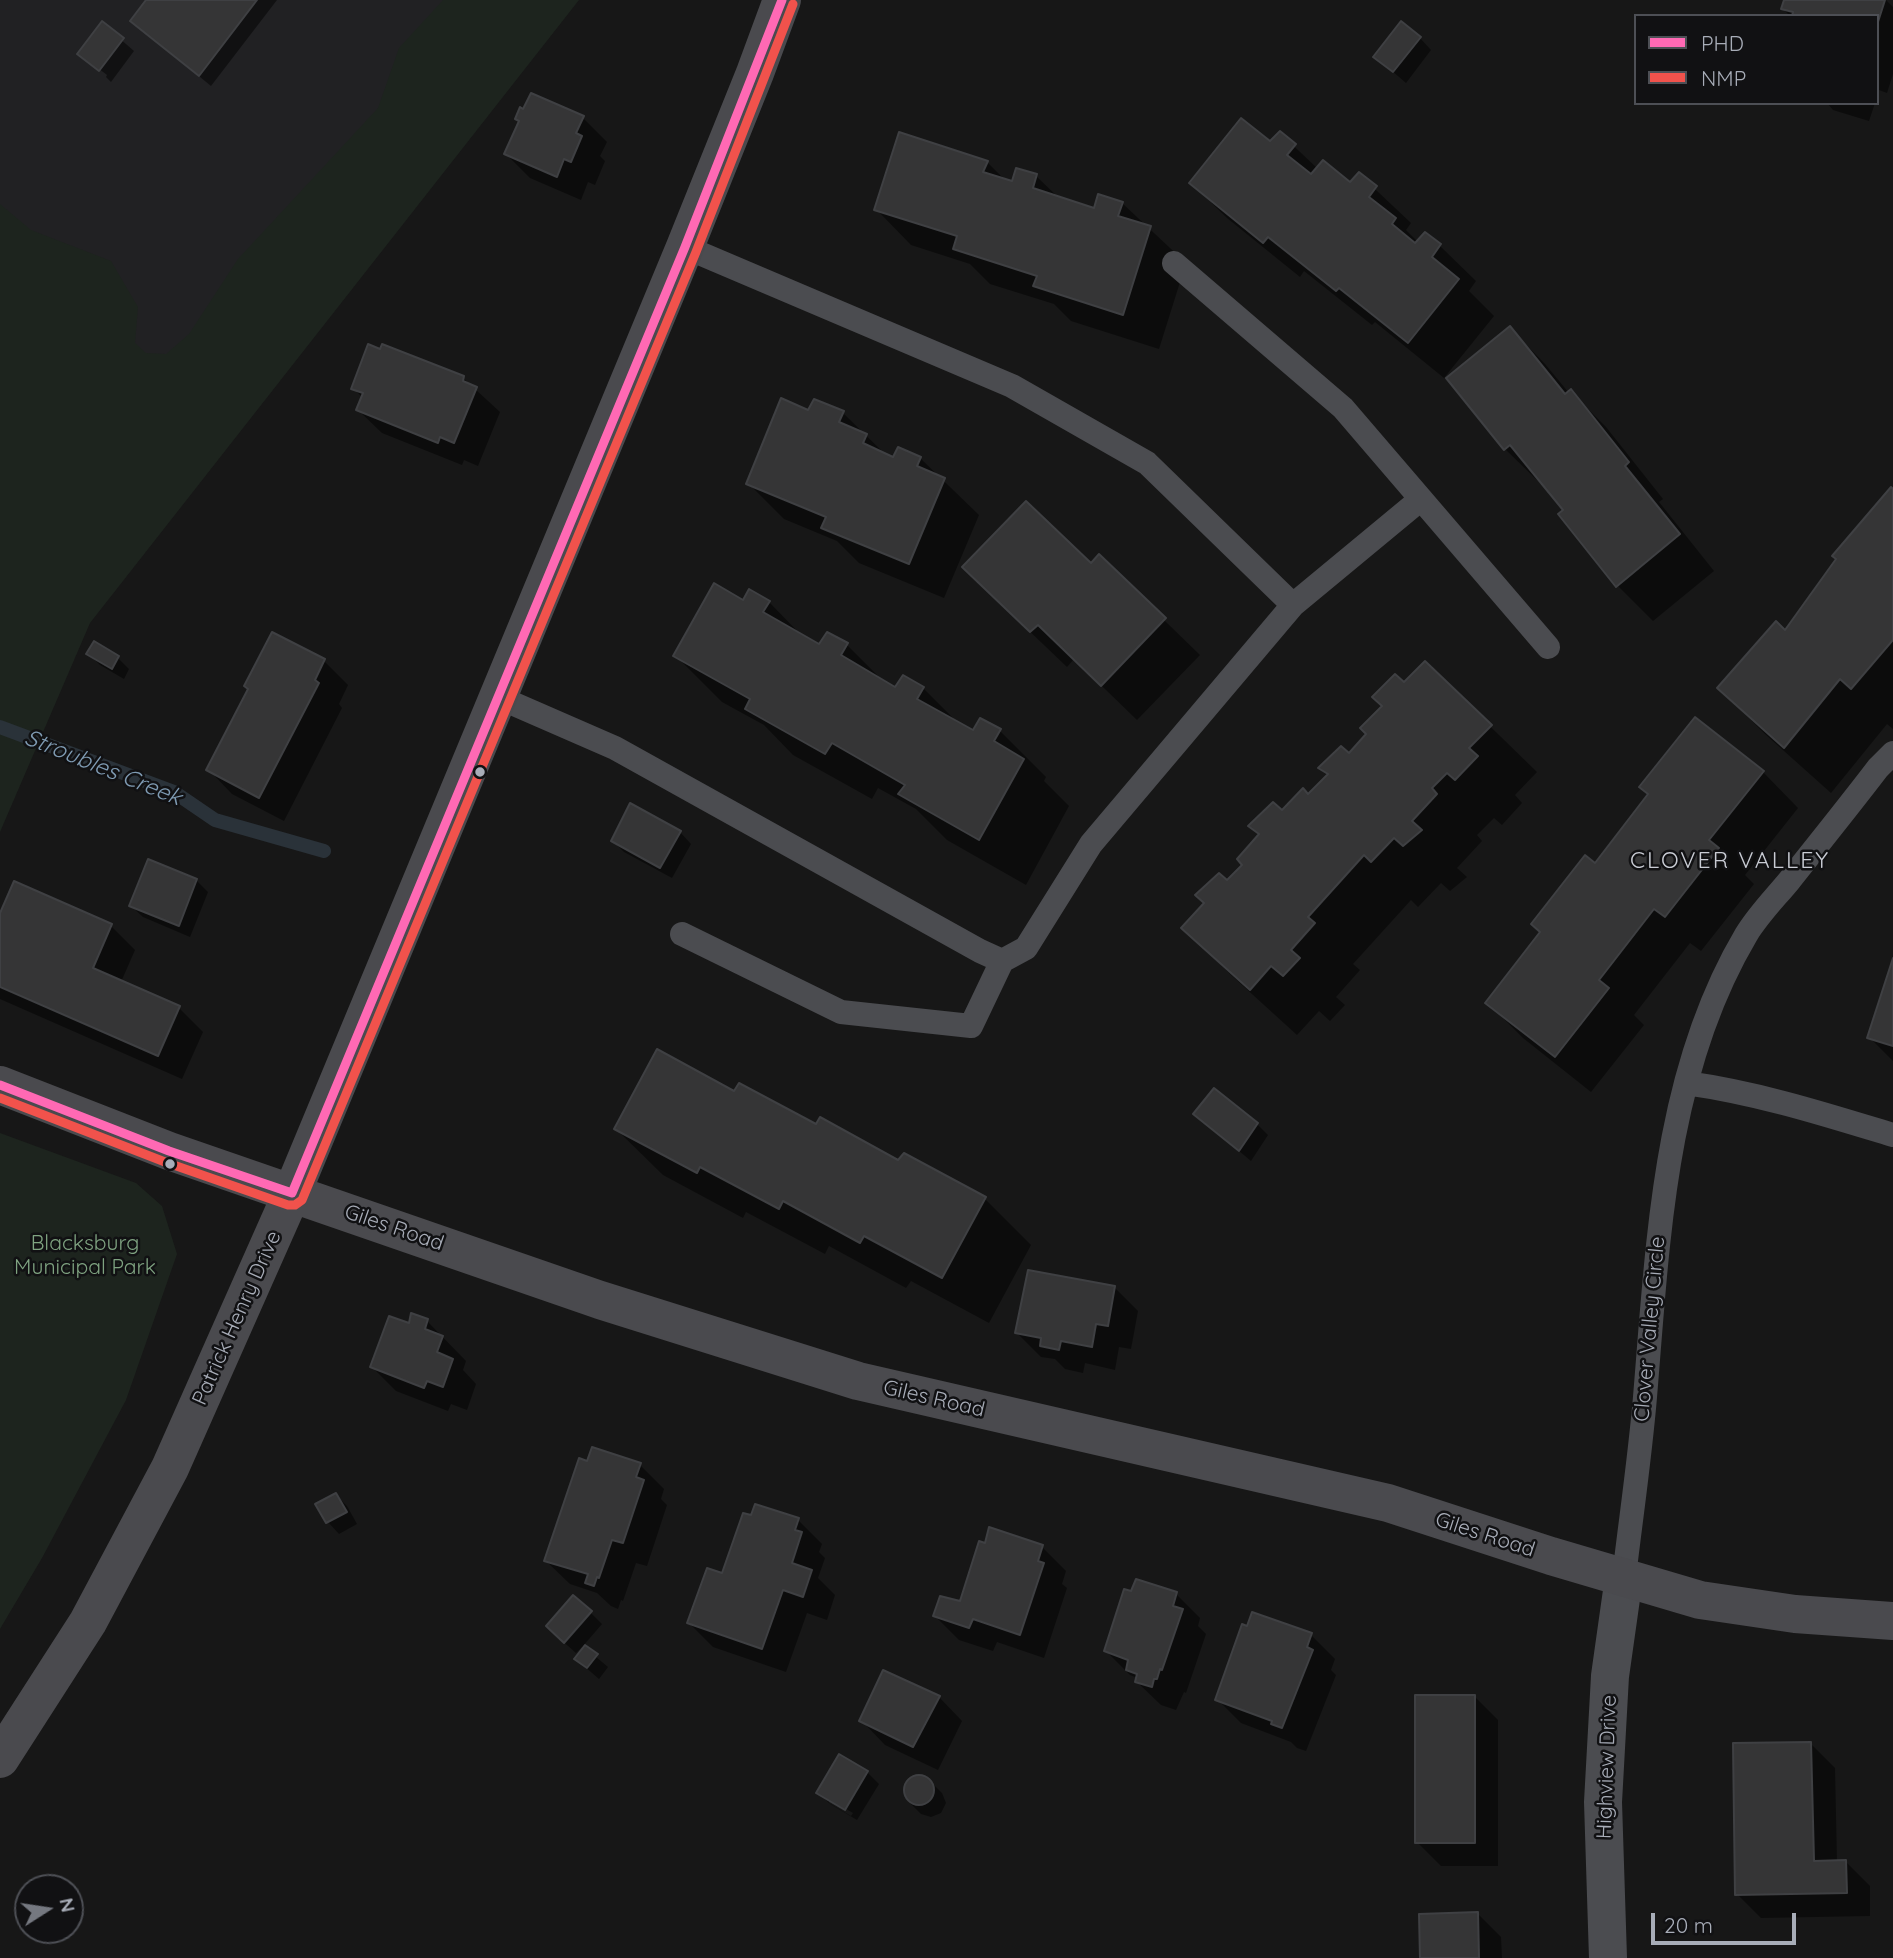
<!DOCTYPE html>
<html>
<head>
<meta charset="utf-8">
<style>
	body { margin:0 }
	#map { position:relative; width:1893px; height:1958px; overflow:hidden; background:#171717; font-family:Quicksand,sans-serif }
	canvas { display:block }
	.legend { position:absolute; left:1634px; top:14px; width:245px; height:91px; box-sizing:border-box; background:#111113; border:2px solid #4d4f55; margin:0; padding:9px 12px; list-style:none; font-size:21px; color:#a8adb8 }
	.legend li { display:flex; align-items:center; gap:14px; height:35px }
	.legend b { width:35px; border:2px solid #4d4f55 }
	.north { position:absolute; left:14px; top:1874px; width:70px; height:70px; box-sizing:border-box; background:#111113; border:2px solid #4d4f55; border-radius:50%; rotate:78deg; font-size:19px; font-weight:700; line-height:28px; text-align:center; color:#a8adb8 }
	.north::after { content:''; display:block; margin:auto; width:24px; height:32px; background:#757880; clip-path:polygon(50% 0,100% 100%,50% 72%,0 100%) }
	.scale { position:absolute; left:1651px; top:1913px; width:145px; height:32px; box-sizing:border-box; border:4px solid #a8adb8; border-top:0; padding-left:9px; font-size:21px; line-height:24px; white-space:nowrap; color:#a8adb8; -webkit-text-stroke:5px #111113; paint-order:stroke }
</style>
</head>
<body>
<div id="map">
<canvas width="1893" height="1958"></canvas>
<ul class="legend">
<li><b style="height:9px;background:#ff69b4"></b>PHD</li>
<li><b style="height:9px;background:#f1524c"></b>NMP</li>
</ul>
<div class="north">N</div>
<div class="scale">20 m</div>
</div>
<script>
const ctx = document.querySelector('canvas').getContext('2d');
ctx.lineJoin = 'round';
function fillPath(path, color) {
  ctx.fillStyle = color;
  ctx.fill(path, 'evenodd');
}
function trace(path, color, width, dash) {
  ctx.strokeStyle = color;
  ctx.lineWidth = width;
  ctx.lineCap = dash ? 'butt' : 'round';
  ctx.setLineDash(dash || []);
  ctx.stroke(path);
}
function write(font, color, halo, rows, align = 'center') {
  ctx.font = font + ' Quicksand,sans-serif';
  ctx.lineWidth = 5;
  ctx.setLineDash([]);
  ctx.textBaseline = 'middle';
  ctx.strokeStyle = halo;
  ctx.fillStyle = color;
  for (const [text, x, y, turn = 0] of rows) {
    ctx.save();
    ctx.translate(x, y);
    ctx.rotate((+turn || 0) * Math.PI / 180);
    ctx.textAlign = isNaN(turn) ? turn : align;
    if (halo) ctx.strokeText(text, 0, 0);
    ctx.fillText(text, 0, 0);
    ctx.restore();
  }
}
fillPath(new Path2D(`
	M0,0H537L106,560L0,473Z`), '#212123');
fillPath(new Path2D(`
	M443,0H579L90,623L0,832V204L31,230L111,261L138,307L135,343L146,353L166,354L189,334L238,259L378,108L399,48Z
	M0,1133L136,1183L162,1206L177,1254L126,1400L42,1558L0,1629Z`), '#1d241e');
fillPath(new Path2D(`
	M148,0H277L211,86L132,21Z
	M1786,0H1886L1893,7V74L1887,93L1879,90L1877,96V16H1790L1783,9Z
	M103,24L134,51L111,82L106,77L107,75L90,62V64L80,54Z
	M1420,38L1431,50L1406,83L1376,57Z
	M1827,103H1875L1869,121L1833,110Z
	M583,118L607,142L600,156L605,161L595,185L588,182L581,200L530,178L506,154Z
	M1280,133L1318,169L1350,185L1359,174L1411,223L1406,230L1418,242L1425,234L1440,246L1476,281L1469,291L1494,316L1444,378L1375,322L1372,325L1304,271L1300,277L1227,218L1191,183L1270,143Z
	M987,162L1005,180L1014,183L1036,176L1059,198L1095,211L1122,203L1186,263L1159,349L1071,321L1054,304L990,284L970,264L911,245L876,209Z
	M1510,328L1545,364L1569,393L1571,392L1606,427L1663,499L1659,502L1714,571L1653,621L1617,585L1565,510L1543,483L1541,484L1505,449Z
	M463,378L500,412L478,466L464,460L462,465L382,433L358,410L363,398L353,388Z
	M815,401L843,413L886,455L894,459L920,458L979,515L944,598L859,563L837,541L784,519L748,483L809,412Z
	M1893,491V729L1887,724L1831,793L1765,734L1719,688L1785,632Z
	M1099,557L1200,655L1137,720L1074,659L1067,667L1000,603L1091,565Z
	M743,602H769L805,639L819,647L828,634L847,645L885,683L896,689L923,688L959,724L973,732L1000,731L1046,777L1044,781L1069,806L1026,885L947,840L916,809L878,788L872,799L793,755L764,725L722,702L675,655Z
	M89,654L118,658L129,669L124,679L100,665Z
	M324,661L348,685L339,704L342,708L284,821L232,794L209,770Z
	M1425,663L1537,772L1515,795L1522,803L1502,825L1494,818L1477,835L1482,841L1457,868L1467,877L1450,891L1441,883L1418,907L1411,900L1353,964L1360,970L1336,997L1345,1005L1330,1021L1319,1011L1297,1035L1230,974L1183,928L1245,865L1260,835L1251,826L1282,812L1309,795L1329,776L1321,768L1349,755L1368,734L1404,684Z
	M1763,772L1798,808L1745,875L1754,884L1701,951L1690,943L1634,1015L1644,1025L1591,1092L1523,1038L1487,1002L1595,865Z
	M680,832L691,844L672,878L624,852L613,841Z
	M149,862L196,880L208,892L190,937L143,917L131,906Z
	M0,917L111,926L135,950L121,982L179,1008L203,1032L182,1079L0,999Z
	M1893,964V1061L1869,1037Z
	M735,1093L985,1199L1031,1245L989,1323L911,1281L906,1288L829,1246L825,1254L746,1212L743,1218L663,1175L616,1129Z
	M1195,1114L1257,1124L1268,1135L1251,1161Z
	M1114,1287L1138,1311L1131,1349L1119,1347L1115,1370L1085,1363L1083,1373L1065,1369L1055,1359L1041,1357L1017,1333Z
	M427,1321L466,1361L463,1370L476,1384L467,1410L451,1404L448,1411L396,1391L372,1367L410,1325Z
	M588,1463L640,1465L664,1489L661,1499L667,1505L647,1566L636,1563L623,1601L621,1600L618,1609L611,1606L597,1593L570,1584L546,1561Z
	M336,1495L347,1506L357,1524L339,1534L328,1522Z
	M798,1520L822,1544L819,1552L825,1558L818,1578L835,1595L827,1620L807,1613L786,1672L713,1647L689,1623L723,1575Z
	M1042,1547L1066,1571L1062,1584L1067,1588L1044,1658L997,1642L993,1651L959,1640L935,1616L961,1604Z
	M1176,1594L1200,1618L1198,1626L1206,1634L1186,1693L1184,1692L1176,1710L1161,1705L1137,1682L1135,1677L1130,1675L1106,1651Z
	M590,1612L602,1624L583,1646L608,1667L599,1679L576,1659L584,1649L582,1647L576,1653L559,1638Z
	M1311,1635L1335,1659L1331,1670L1336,1675L1306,1751L1297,1748L1291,1742L1241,1723L1217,1699Z
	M1474,1696L1498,1720V1866H1441L1417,1842Z
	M939,1697L962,1721L938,1770L885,1745L862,1721Z
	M1811,1744L1835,1768L1837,1862H1846L1870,1886V1916L1761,1918L1737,1894Z
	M867,1772L879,1784L857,1820L830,1804L818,1792ZM829,1799L853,1813L851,1816L829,1803Z
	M920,1776L930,1781L942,1793L946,1803L941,1813L931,1817L921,1814L909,1802L904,1791L910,1780Z
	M1477,1913L1501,1937L1502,1958H1422Z`), '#0007');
trace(new Path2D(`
	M0,727L174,792L215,820L324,851`), '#2a3239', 14);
const building = new Path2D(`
	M146,0H257L199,76L130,21Z
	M1784,0H1885L1877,25V16H1792L1793,12L1781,9Z
	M102,21L124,38L99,71L77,54Z
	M1401,21L1421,37L1393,72L1373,57Z
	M531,93L584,116L576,133L582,136L571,162L564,159L557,177L504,154L519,121L515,119L520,107L523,109Z
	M1241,118L1270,141L1280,131L1296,144L1287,155L1311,174L1323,160L1350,182L1359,172L1377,186L1369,197L1396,218L1392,224L1415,243L1425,232L1441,244L1432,257L1459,279L1408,343L1339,288L1336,291L1268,237L1263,243L1189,183Z
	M899,132L988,161L983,172L1012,181L1016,168L1037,174L1033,188L1094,208L1098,194L1123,202L1118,216L1151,226L1123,315L1033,286L1037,276L953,249L957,236L874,210Z
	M1510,326L1565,394L1571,389L1629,462L1625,466L1680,534L1616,587L1558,514L1563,510L1510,445L1504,450L1446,378Z
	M368,344L380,349L382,344L464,376L463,381L477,387L454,443L440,437L438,443L356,410L363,393L351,389Z
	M781,398L808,410L814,399L844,411L839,422L867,434L863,443L893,457L898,447L921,457L917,466L945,478L909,564L821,528L826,517L746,484Z
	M1891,487L1893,489V640L1851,689L1840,679L1784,748L1717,688L1776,621L1785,630L1836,559L1832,556Z
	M1026,501L1091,563L1099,554L1166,618L1101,686L1038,625L1030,632L962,567Z
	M714,583L743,600L749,589L770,601L763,612L819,644L827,632L848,643L841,655L895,687L903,675L924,687L917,699L973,730L980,718L1001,729L994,741L1024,759L979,840L898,794L905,785L832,743L825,754L745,709L750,699L673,656Z
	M272,632L325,659L315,680L319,683L259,798L206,770L248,689L244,686Z
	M94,641L119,656L112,669L86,654Z
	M1425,661L1492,725L1469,748L1478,756L1455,780L1447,773L1432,788L1437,794L1412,821L1422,830L1403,846L1394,838L1371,862L1364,855L1308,917L1315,923L1291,950L1300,958L1283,976L1271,966L1250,990L1181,928L1204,903L1195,895L1219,873L1227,880L1242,865L1237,859L1259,834L1248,826L1273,802L1282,810L1303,788L1308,794L1328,774L1318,768L1341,746L1349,753L1366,734L1360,728L1382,706L1372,697L1395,674L1404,682Z
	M1695,717L1764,771L1709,840L1719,848L1665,917L1654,909L1599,980L1609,988L1555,1057L1485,1003L1540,932L1531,924L1585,855L1595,863L1648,794L1639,787Z
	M630,803L681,831L660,868L611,841Z
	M148,859L197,879L179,926L129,906Z
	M14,881L112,924L93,968L180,1006L158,1056L0,987V913Z
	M1893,958V1046L1867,1038Z
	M657,1049L734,1091L739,1083L816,1124L820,1117L898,1160L904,1153L986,1197L942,1278L864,1236L860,1243L783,1201L779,1209L700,1167L697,1173L614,1129Z
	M1214,1088L1258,1123L1239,1151L1193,1114Z
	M1028,1270L1115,1286L1108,1326L1096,1324L1092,1347L1061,1341L1059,1350L1040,1346L1041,1338L1015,1333Z
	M411,1313L428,1319L425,1329L443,1336L437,1352L453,1359L443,1387L427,1381L424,1388L370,1367L389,1316L409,1323Z
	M592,1447L641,1463L636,1477L644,1480L623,1543L612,1540L599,1578L597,1577L594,1586L585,1583L588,1574L544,1561L579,1458L587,1461Z
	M336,1493L347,1512L326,1523L315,1504Z
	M755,1504L799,1518L795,1530L802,1532L792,1563L812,1570L803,1597L783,1590L762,1649L687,1623L707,1568L722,1573L743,1513L751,1515Z
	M989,1527L1043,1545L1038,1561L1044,1563L1020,1635L973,1619L969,1628L933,1616L940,1596L960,1601L979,1541L985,1543Z
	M1136,1579L1177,1592L1173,1606L1183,1609L1162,1670L1160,1669L1157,1679H1154L1152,1687L1135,1682L1137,1674L1126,1670L1128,1660L1104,1651L1124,1589L1131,1591Z
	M573,1595L592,1611L564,1643L546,1626Z
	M1252,1612L1312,1633L1307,1647L1313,1650L1282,1728L1271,1724L1272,1721L1215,1700L1242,1624L1247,1626Z
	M585,1645L598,1654L587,1668L574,1659Z
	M883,1670L940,1696L913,1747L859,1721Z
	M1415,1695H1475V1843H1415Z
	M1811,1742L1814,1861L1846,1860L1847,1893L1735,1895L1733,1743Z
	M839,1754L868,1771L845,1810L816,1793Z
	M904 1790a15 15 0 1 1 30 0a15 15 0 1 1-30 0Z
	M1478,1912L1479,1958H1420L1419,1914Z`);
fillPath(building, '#353536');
trace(building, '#3f4043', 2);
trace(new Path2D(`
	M685,247L1012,386L1147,463L1293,605
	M1174,263L1343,408L1548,647
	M498,697L615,748L980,951L1002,961
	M682,934L841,1012L971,1026L1002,961L1026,948L1091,844L1293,605L1421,499
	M1686,1083C1758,1093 1824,1114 1893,1135
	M1624,1577C1631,1517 1640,1457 1645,1397C1658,1241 1664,1073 1746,935C1758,915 1775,898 1789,881C1819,843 1849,806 1878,768L1893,753`), '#4b4c50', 24);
trace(new Path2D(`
	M1608,1958L1603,1802L1610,1676L1624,1577`), '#4b4c50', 38);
trace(new Path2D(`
	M0,1085L169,1151L600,1300L858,1381L1388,1503L1551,1556L1700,1600L1795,1614L1893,1621
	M0,1759L88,1622L170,1468L292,1193L685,247L755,73L782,0`), '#4a4a4e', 38);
trace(new Path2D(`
	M0,1085L169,1151L292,1193L685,247L782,0`), '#ff69b4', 9);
trace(new Path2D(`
	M0,1098L165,1162L288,1205H295L302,1200L696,252L793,4`), '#f1524c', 9);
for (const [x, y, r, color] of [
	[480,772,6,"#a8adb8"],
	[170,1164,6,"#a8adb8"]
]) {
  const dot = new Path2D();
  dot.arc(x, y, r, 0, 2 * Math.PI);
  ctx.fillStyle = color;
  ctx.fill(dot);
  trace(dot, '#111113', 2.5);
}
write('21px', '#a8adb8', '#111113', [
	["Giles Road",394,1228,19],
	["Patrick Henry Drive",237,1318,-66],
	["Clover Valley Circle",1650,1329,-85],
	["Giles Road",934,1399,13],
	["Giles Road",1485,1535,18],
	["Highview Drive",1607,1767,-88]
]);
write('21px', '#7fa381', '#111113', [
	["Blacksburg",85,1244],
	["Municipal Park",85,1268]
]);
write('italic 23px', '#7f9bb3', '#111113', [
	["Stroubles Creek",103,768,22]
]);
ctx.letterSpacing = '2px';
write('23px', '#c9ccd4', '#111113', [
	["CLOVER VALLEY",1730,861]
]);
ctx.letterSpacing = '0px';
</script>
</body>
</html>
